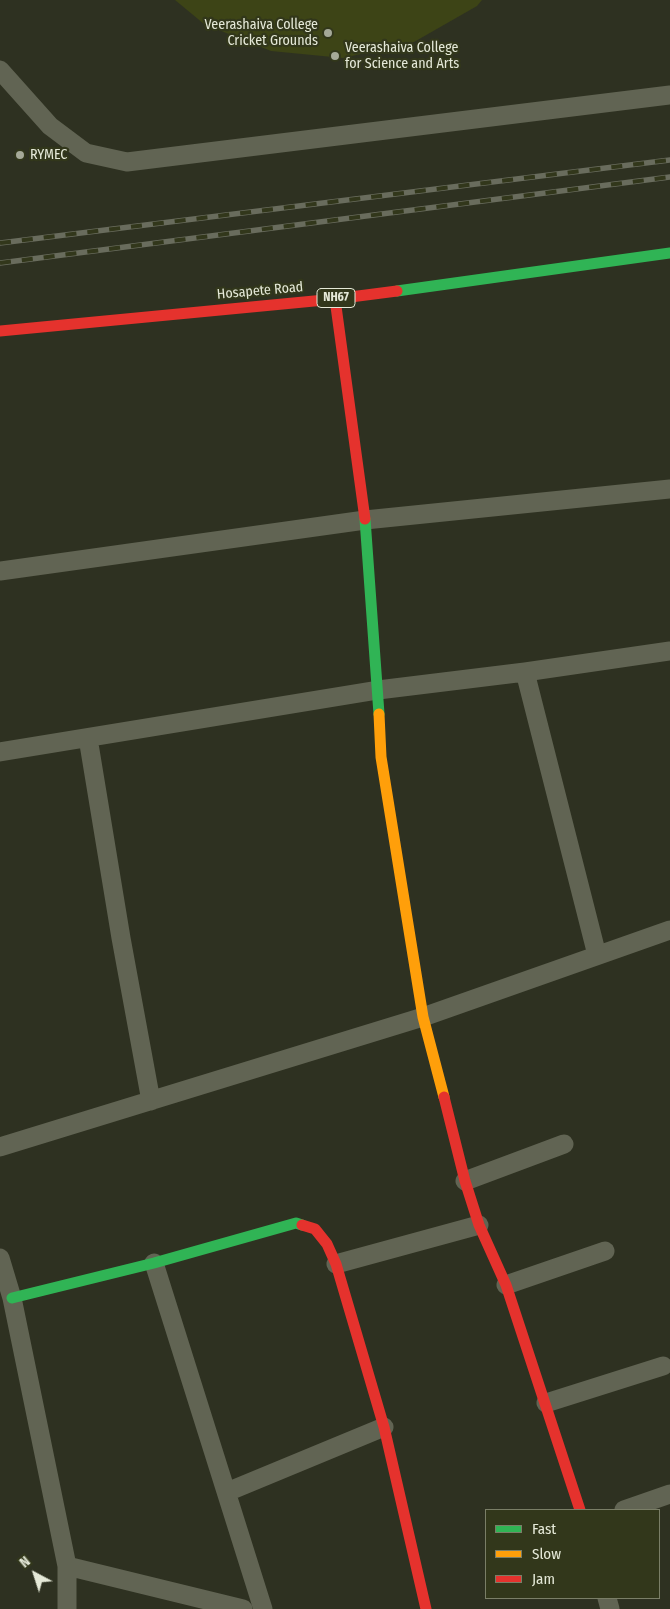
<!DOCTYPE html>
<html>
<head>
<meta charset="utf-8">
<style>
	body { margin:0 }
	#map { position:relative; width:670px; height:1609px; overflow:hidden; background:#2e3121; font-family:"Fira Sans Condensed",sans-serif }
	canvas { display:block }
	.legend { position:absolute; left:485px; top:1509px; width:175px; height:90px; box-sizing:border-box; background:#32371b; border:1px solid #7a7e67; margin:0; padding:6px 9px; list-style:none; font-size:15px; color:#e5e9d8 }
	.legend li { display:flex; align-items:center; gap:10px; height:25px }
	.legend b { width:25px; border:1px solid #7a7e67 }
	.north { position:absolute; left:10px; top:1549px; width:50px; height:50px; -webkit-text-stroke:4px #32371b; paint-order:stroke; rotate:320deg; font-size:14px; font-weight:700; line-height:20px; text-align:center; color:#e5e9d8 }
	.north::after { content:''; display:block; margin:auto; width:18px; height:22px; background:#e5e9d8; clip-path:polygon(50% 0,100% 100%,50% 72%,0 100%) }
</style>
</head>
<body>
<div id="map">
<canvas width="670" height="1609"></canvas>
<ul class="legend">
<li><b style="height:6px;background:#30b455"></b>Fast</li>
<li><b style="height:6px;background:#ff9f0a"></b>Slow</li>
<li><b style="height:6px;background:#e5322d"></b>Jam</li>
</ul>
<div class="north">N</div>
</div>
<script>
const ctx = document.querySelector('canvas').getContext('2d');
ctx.lineJoin = 'round';
function fillPath(path, color) {
  ctx.fillStyle = color;
  ctx.fill(path, 'evenodd');
}
function trace(path, color, width, dash) {
  ctx.strokeStyle = color;
  ctx.lineWidth = width;
  ctx.lineCap = dash ? 'butt' : 'round';
  ctx.setLineDash(dash || []);
  ctx.stroke(path);
}
function write(font, color, halo, rows, align = 'center') {
  ctx.font = font + ' "Fira Sans Condensed",sans-serif';
  ctx.lineWidth = 4.5;
  ctx.setLineDash([]);
  ctx.textBaseline = 'middle';
  ctx.strokeStyle = halo;
  ctx.fillStyle = color;
  for (const [text, x, y, turn = 0] of rows) {
    ctx.save();
    ctx.translate(x, y);
    ctx.rotate((+turn || 0) * Math.PI / 180);
    ctx.textAlign = isNaN(turn) ? turn : align;
    if (halo) ctx.strokeText(text, 0, 0);
    ctx.fillText(text, 0, 0);
    ctx.restore();
  }
}
fillPath(new Path2D(`
	M175,0H482L477,6L414,42L343,58L271,51L204,24Z`), '#3d4416');
trace(new Path2D(`
	M0,70L50,126L86,153L127,162L670,95
	M0,571L365,520L670,489
	M525,672L597,955
	M88,738L121,938L151,1101
	M0,752L378,690L525,672L670,651
	M0,1147L423,1017L670,930
	M465,1181L564,1144
	M0,1258L12,1298L67,1566V1609
	M154,1263L263,1609
	M336,1264L479,1225
	M506,1285L605,1251
	M546,1403L663,1366
	M227,1492L384,1427
	M624,1510L670,1494
	M67,1566L243,1609
	M607,1598L610,1609`), '#616453', 19);
trace(new Path2D(`
	M397,291L670,253
	M365,519L379,714
	M12,1298L154,1263L296,1223L302,1225`), '#30b455', 11);
trace(new Path2D(`
	M379,714L381,757L423,1017L444,1097`), '#ff9f0a', 11);
trace(new Path2D(`
	M335,299L365,519
	M0,331L335,299L397,291
	M444,1097L465,1181L479,1225L506,1285L580,1510
	M302,1225L315,1229L327,1244L336,1264L384,1427L426,1609`), '#e5322d', 11);
const rail = new Path2D(`
	M0,243L670,160
	M0,263L670,177`);
trace(rail, '#696c5d', 5.5);
trace(rail, '#32371b', 4, [11]);
for (const [x, y, r, color] of [
	[328,33,5,"#a5a998"],
	[335,56,5,"#a5a998"],
	[20,155,5,"#a5a998"]
]) {
  const dot = new Path2D();
  dot.arc(x, y, r, 0, 2 * Math.PI);
  ctx.fillStyle = color;
  ctx.fill(dot);
  trace(dot, '#32371b', 2);
}
for (const [x, y, w] of [
	[336,298,38]
]) {
  const box = new Path2D();
  box.roundRect(x - w / 2, y - 9.5, w, 19, 4);
  ctx.fillStyle = '#32371b';
  ctx.fill(box);
  trace(box, '#e5e9d8', 1);
}
write('bold 12px', '#e5e9d8', null, [
	["NH67",336,298]
]);
write('14px', '#e5e9d8', '#32371b', [
	["Veerashaiva College",318,25,"right"],
	["Cricket Grounds",318,41,"right"],
	["Veerashaiva College",345,48],
	["for Science and Arts",345,64],
	["RYMEC",30,155]
], 'left');
write('14px', '#e5e9d8', '#32371b', [
	["Hosapete Road",260,291,-5]
]);
</script>
</body>
</html>
